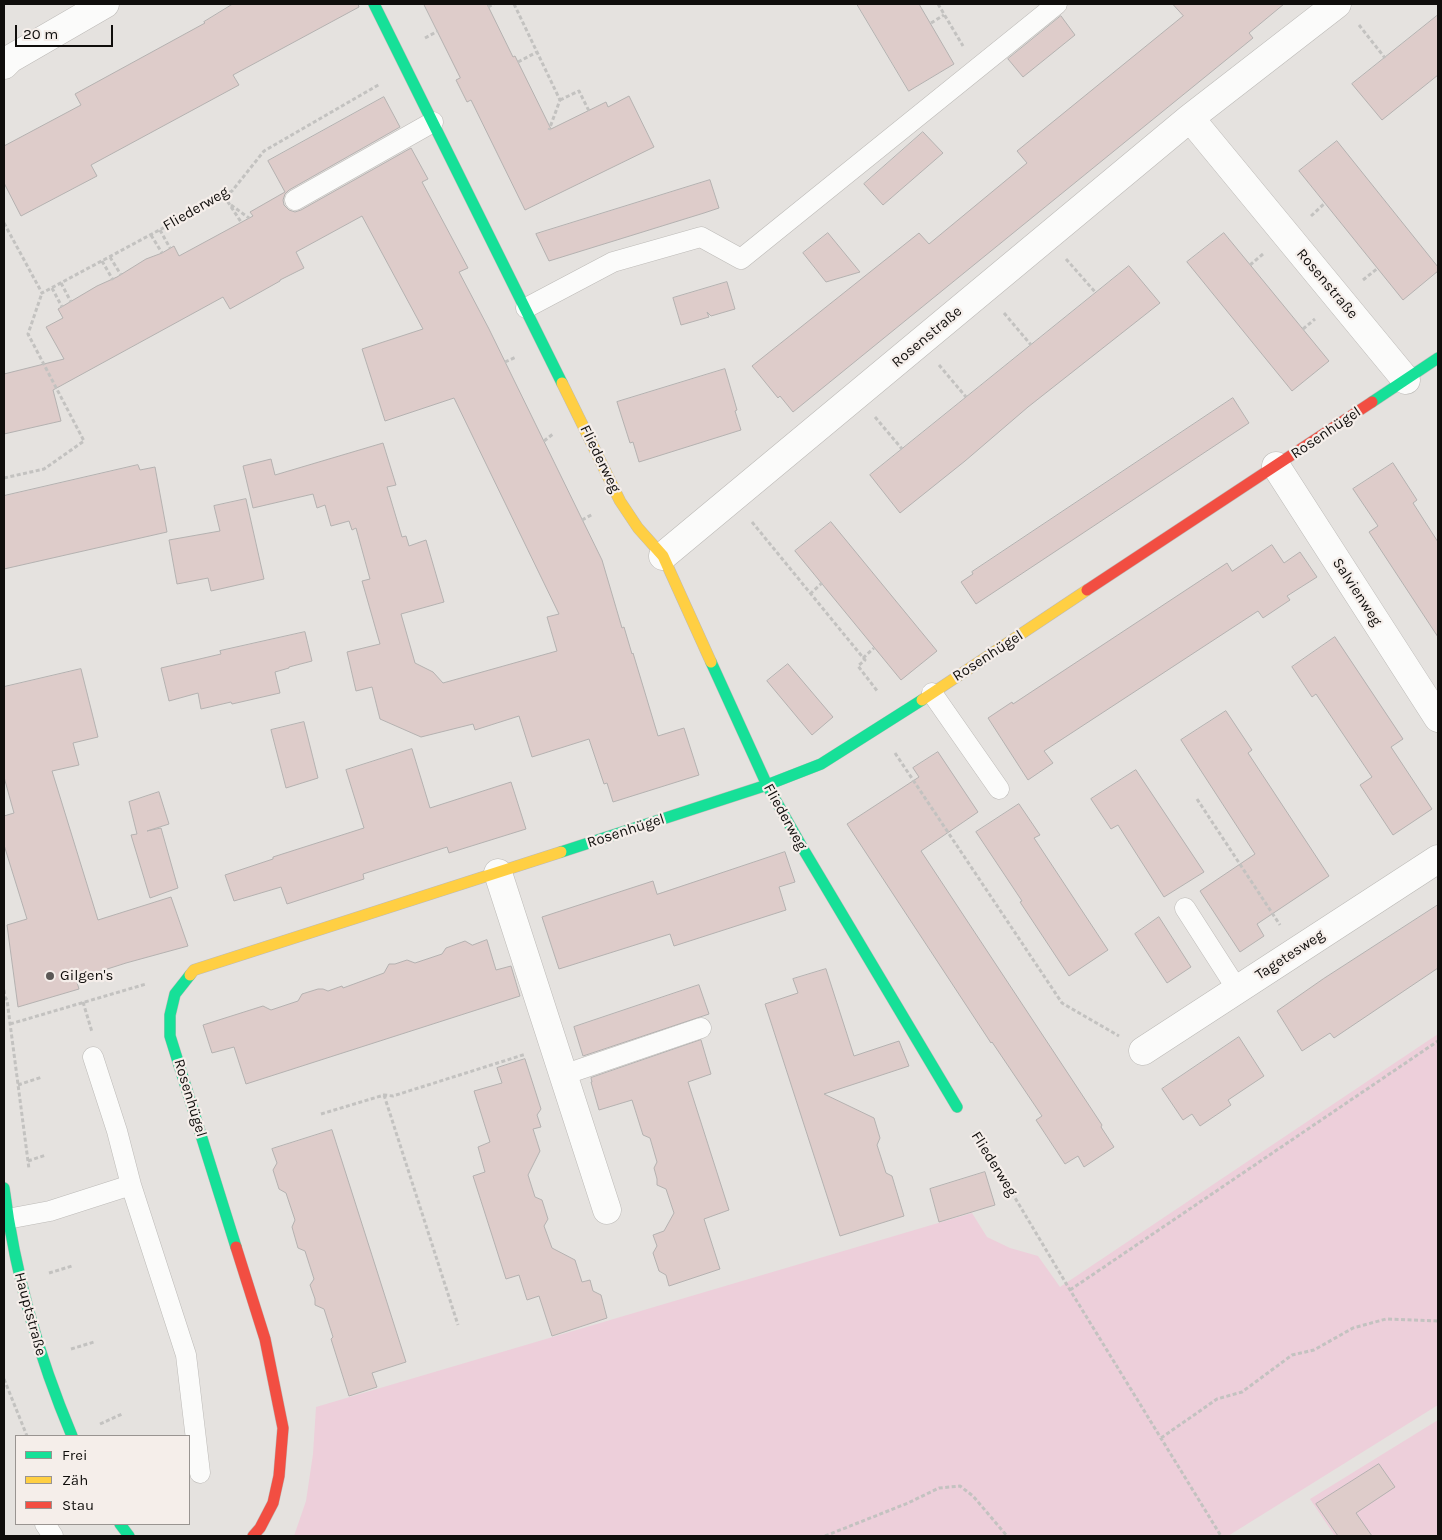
<!DOCTYPE html>
<html>
<head>
<meta charset="utf-8">
<style>
	body { margin:0 }
	#map { position:relative; width:1442px; height:1540px; overflow:hidden; background:#e5e2df; font-family:Karla,sans-serif }
	canvas { display:block }
	.frame { position:absolute; inset:0; border:5px solid #100e0c; pointer-events:none }
	.legend { position:absolute; left:15px; top:1435px; width:175px; height:90px; box-sizing:border-box; background:#f5eeea; border:1px solid #999491; margin:0; padding:6px 9px; list-style:none; font-size:15px; color:#100e0c }
	.legend li { display:flex; align-items:center; gap:10px; height:25px }
	.legend b { width:25px; border:1px solid #999491 }
	.scale { position:absolute; left:15px; top:25px; width:98px; height:22px; box-sizing:border-box; border:2px solid #100e0c; border-top:0; padding-left:6px; font-size:15px; line-height:18px; white-space:nowrap; color:#100e0c; -webkit-text-stroke:4px #f5eeea; paint-order:stroke }
</style>
</head>
<body>
<div id="map">
<canvas width="1442" height="1540"></canvas>
<div class="frame"></div>
<ul class="legend">
<li><b style="height:6px;background:#16e098"></b>Frei</li>
<li><b style="height:6px;background:#ffcf43"></b>Zäh</li>
<li><b style="height:6px;background:#f24e42"></b>Stau</li>
</ul>
<div class="scale">20 m</div>
</div>
<script>
const ctx = document.querySelector('canvas').getContext('2d');
ctx.lineJoin = 'round';
function fillPath(path, color) {
  ctx.fillStyle = color;
  ctx.fill(path, 'evenodd');
}
function trace(path, color, width, dash) {
  ctx.strokeStyle = color;
  ctx.lineWidth = width;
  ctx.lineCap = dash ? 'butt' : 'round';
  ctx.setLineDash(dash || []);
  ctx.stroke(path);
}
function write(font, color, halo, rows, align = 'center') {
  ctx.font = font + ' Karla,sans-serif';
  ctx.lineWidth = 4.5;
  ctx.setLineDash([]);
  ctx.textBaseline = 'middle';
  ctx.strokeStyle = halo;
  ctx.fillStyle = color;
  for (const [text, x, y, turn = 0] of rows) {
    ctx.save();
    ctx.translate(x, y);
    ctx.rotate((+turn || 0) * Math.PI / 180);
    ctx.textAlign = isNaN(turn) ? turn : align;
    if (halo) ctx.strokeText(text, 0, 0);
    ctx.fillText(text, 0, 0);
    ctx.restore();
  }
}
fillPath(new Path2D(`
	M1438,1034V1405L1228,1536H294L306,1501L313,1454L316,1407L972,1213L987,1237L1010,1248L1038,1256L1060,1287Z
	M1438,1420V1536H1335L1310,1499Z`), '#edcfda');
const building = new Path2D(`
	M233,4H358L359,7L233,75L239,85L91,165L97,176L21,216L4,183V146L81,105L75,94L205,23L204,22Z
	M424,4H487L513,57L515,56L551,129L606,102L608,107L629,96L654,147L525,210L471,100L467,102L456,80L460,78Z
	M857,4H919L954,64L909,91Z
	M1173,4H1284L1249,33L1253,38L793,412L780,396L778,398L752,366L919,233L929,244L1027,163L1017,151L1183,16Z
	M1438,15V75L1382,120L1352,84Z
	M1061,16L1075,35L1023,77L1008,59Z
	M384,97L400,127L289,190L285,194L283,200L284,205L289,210L295,212L301,210L411,148L428,179L422,182L468,268L459,272L489,329L602,560L622,628L624,627L632,654L633,653L658,736L684,728L699,775L613,802L607,783L604,784L589,739L532,757L519,716L475,730L473,724L421,737L380,719L372,687L356,691L347,652L380,644L362,581L370,579L356,528L352,530L349,521L331,526L325,505L317,508L313,494L253,508L243,466L271,459L275,475L383,443L396,485L387,487L402,537L406,536L409,546L426,540L444,602L401,614L415,663L433,672L443,683L557,651L547,617L559,614L454,398L385,421L362,349L423,329L362,216L296,252L304,268L280,280V281L230,309L223,297L53,390L61,421L4,434V374L64,359L46,327L63,318L58,309L97,286L117,277L146,259L162,253L174,246L179,256L253,216L250,212L285,192L268,161Z
	M923,132L943,153L883,205L864,184Z
	M1337,141L1438,267V271L1403,300L1299,171Z
	M710,180L719,208L704,213L549,261L536,234Z
	M828,233L860,272L826,282L803,253Z
	M1224,233L1329,361L1292,391L1187,262Z
	M1129,266L1160,303L1028,407L965,461L900,513L870,475Z
	M727,282L735,309L711,316L707,312L709,317L681,325L673,298Z
	M725,369L737,410L735,411L741,430L639,462L633,442L630,443L617,402Z
	M1233,398L1249,423L976,604L961,582L973,574L972,572Z
	M1393,463L1417,500L1413,503L1438,542V637L1369,532L1378,526L1353,489Z
	M138,465L140,470L155,467L167,532L4,569V496Z
	M246,499L264,579L211,591L208,578L177,584L169,540L220,531L214,506Z
	M831,522L937,651L901,680L795,551Z
	M1272,545L1284,563L1300,552L1317,577L1287,596L1290,600L1263,618L1258,611L1044,751L1053,763L1028,780L988,718L1012,702L1013,704L1227,563L1232,571Z
	M305,632L312,661L289,667V668L275,672L280,693L232,704L231,702L201,709L198,693L169,701L161,668L221,654L220,651Z
	M1335,637L1403,739L1391,747L1432,809L1393,835L1360,785L1372,777L1316,694L1312,697L1292,667Z
	M788,664L833,717L812,735L767,681Z
	M81,669L98,737L73,743L79,765L52,771L98,920L171,897L188,946L126,963L76,979L79,989L18,1007L7,925L27,919L4,845V816L14,813L4,777V687Z
	M1226,711L1252,750L1248,753L1329,876L1257,924L1264,936L1240,952L1200,891L1255,854L1181,740Z
	M304,722L318,778L286,788L271,730Z
	M412,749L430,808L511,782L526,829L449,853L447,847L363,874L364,879L287,904L281,887L234,901L225,875L273,859V857L364,828L346,770Z
	M938,752L978,812L921,851L1102,1125L1101,1127L1114,1147L1084,1167L1078,1156L1065,1164L1036,1120L1042,1116L992,1042L991,1043L847,824L919,777L913,768Z
	M1136,770L1204,872L1164,897L1118,825L1111,829L1091,799Z
	M159,792L169,824L147,831L161,828L178,888L150,898L131,835L137,834L129,802Z
	M1019,804L1040,835L1034,838L1108,950L1069,976L1020,902L1022,901L976,832Z
	M785,852L795,882L779,887L786,910L674,946L670,934L559,969L542,917L653,881L657,894Z
	M1438,905V968L1334,1038L1330,1033L1302,1051L1277,1011L1323,979Z
	M1159,917L1191,967L1167,983L1135,934Z
	M487,940L496,970L511,966L520,996L246,1084L234,1047L212,1053L203,1025L263,1006L271,1010L298,1001L302,994L318,989H323L328,991L342,986L343,988L384,973L389,964H395L407,960L415,963L442,954L446,948L465,941L472,945Z
	M826,969L854,1056L899,1041L909,1066L824,1094L874,1118L880,1138L877,1145L886,1173L892,1176L904,1216L840,1236L765,1004L798,993L793,979Z
	M699,985L709,1014L583,1056L574,1027Z
	M1239,1037L1264,1076L1228,1100L1231,1105L1200,1126L1192,1114L1183,1120L1162,1089Z
	M701,1040L711,1074L688,1082L729,1210L704,1219L720,1269L669,1286L666,1275L659,1271L653,1253L657,1246L653,1235L664,1231L674,1213L666,1189L657,1185V1179L654,1168L657,1162L650,1138L643,1135L632,1100L599,1110L591,1082H592L591,1078Z
	M525,1059L541,1109L537,1115L541,1127L533,1129L540,1151L528,1175L535,1197L542,1200L548,1219L544,1226L552,1248L575,1260L582,1282L590,1280L593,1291L601,1295L607,1318L552,1336L539,1296L527,1300L519,1275L506,1279L473,1176L485,1172L478,1147L490,1142L474,1091L502,1083L497,1068Z
	M332,1130L406,1362L372,1373L377,1387L349,1396L331,1339L333,1337L324,1309L315,1305V1299L310,1285L314,1279L305,1251L298,1248L292,1227L295,1220L286,1193L279,1189L273,1170L277,1163L272,1149Z
	M985,1172L995,1205L939,1222L930,1189Z
	M1379,1464L1395,1487L1356,1513L1372,1536H1338L1316,1504Z`);
fillPath(building, '#deccca');
trace(building, '#b4b1b0', 1);
const lane = new Path2D(`
	M295,200L433,122
	M526,308L613,262L701,237L741,259L1057,4
	M932,693L999,789
	M1185,908L1237,989
	M563,1075L701,1028
	M131,1185L186,1355L200,1473
	M7,1219L50,1211L131,1185L117,1131L93,1057
	M45,1524L53,1536`);
const street = new Path2D(`
	M4,65L10,59L105,4
	M1190,118L1406,380
	M1276,466L1438,718
	M663,556L1190,118L1337,4
	M498,873L607,1210
	M1143,1051L1438,859`);
const fast = new Path2D(`
	M374,4L562,383
	M1372,402L1438,358
	M711,662L767,785L802,847L957,1107
	M561,852L767,785L821,764L922,700
	M190,975L175,994L170,1015V1036L236,1247
	M4,1188C15,1275 38,1355 72,1436
	M120,1524L129,1536`);
const slow = new Path2D(`
	M562,383L620,501L638,528L663,556L711,662
	M922,700L1087,590
	M190,975L194,970L561,852`);
const jam = new Path2D(`
	M1087,590L1372,402
	M236,1247L265,1339L283,1428L279,1476L273,1503L260,1528L253,1536`);
trace(lane, '#bcbab7', 21);
trace(street, '#bcbab7', 29);
trace(fast, '#bcbab7', 12);
trace(slow, '#bcbab7', 12);
trace(jam, '#bcbab7', 12);
trace(new Path2D(`
	M514,4L560,100L549,130
	M938,4L963,46
	M488,7L494,4
	M931,23L944,15
	M1359,25L1385,58
	M425,38L438,31
	M518,62L537,52
	M560,100L579,91L589,111
	M224,196L241,222
	M231,205L249,218
	M1311,216L1325,203
	M4,223L42,293L232,191L264,151L380,84
	M160,230L170,248
	M151,235L162,253
	M110,257L121,275
	M1066,259L1096,293
	M102,261L113,280
	M1250,265L1263,254
	M1363,280L1378,268
	M61,283L71,302
	M52,288L62,307
	M1004,313L1031,345
	M1303,329L1315,319
	M505,362L516,357
	M939,365L966,397
	M875,417L902,449
	M544,441L553,434
	M4,478L44,469L84,441L28,334L42,293
	M582,520L593,514
	M752,522L865,660L858,666L878,692
	M810,594L822,583
	M863,658L874,648
	M895,753L1062,1003L1119,1036
	M1197,799L1280,925
	M4,990L5,997L7,1000L29,1169
	M83,1002L92,1032
	M10,1024L146,984
	M18,1085L42,1077
	M384,1095L458,1325
	M321,1114L384,1095L393,1096L526,1054
	M974,1132L999,1171L1070,1290L1221,1536
	M28,1161L46,1155
	M49,1273L72,1266
	M1070,1290L1438,1041
	M71,1349L94,1342
	M4,1379L27,1436
	M100,1424L122,1414
	M1161,1438L1217,1399L1242,1392L1292,1355L1314,1350L1353,1328L1386,1319L1438,1321
	M825,1536L908,1503L939,1488L960,1486L973,1496L1007,1536`), '#c3c2c0', 3, [4, 2.5]);
trace(lane, '#fbfbfa', 20);
trace(street, '#fbfbfa', 28);
trace(fast, '#16e098', 11);
trace(slow, '#ffcf43', 11);
trace(jam, '#f24e42', 11);
for (const [x, y, r, color] of [
	[50,976,5,"#5b5856"]
]) {
  const dot = new Path2D();
  dot.arc(x, y, r, 0, 2 * Math.PI);
  ctx.fillStyle = color;
  ctx.fill(dot);
  trace(dot, '#f5eeea', 2);
}
write('15px', '#100e0c', '#f5eeea', [
	["Fliederweg",196,209,-30],
	["Rosenstraße",1327,284,50],
	["Rosenstraße",927,337,-40],
	["Rosenhügel",1326,433,-34],
	["Fliederweg",600,459,64],
	["Salvienweg",1357,592,57],
	["Rosenhügel",988,656,-33],
	["Fliederweg",785,817,61],
	["Rosenhügel",626,831,-18],
	["Tagetesweg",1290,955,-33],
	["Rosenhügel",190,1098,73],
	["Fliederweg",994,1164,58],
	["Hauptstraße",30,1314,75]
]);
write('15px', '#100e0c', '#f5eeea', [
	["Gilgen's",60,976]
], 'left');
</script>
</body>
</html>
